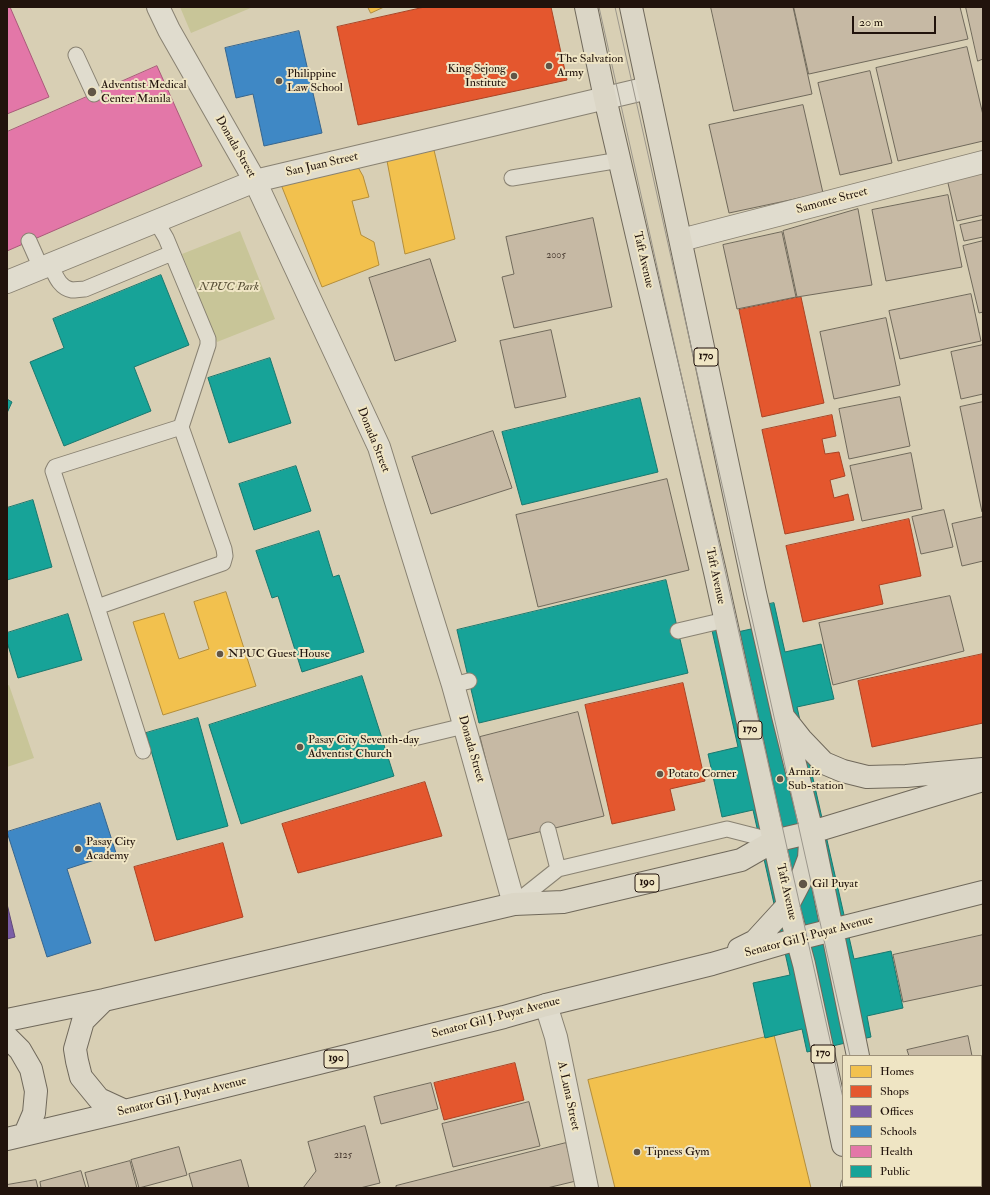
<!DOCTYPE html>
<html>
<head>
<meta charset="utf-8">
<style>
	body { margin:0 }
	#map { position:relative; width:990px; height:1195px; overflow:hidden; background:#d8cfb4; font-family:"IM FELL Double Pica",serif }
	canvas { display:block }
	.frame { position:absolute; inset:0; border:8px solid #21130c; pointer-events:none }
	.legend { position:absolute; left:842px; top:1055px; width:140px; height:132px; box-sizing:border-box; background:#efe5c4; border:1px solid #9d917a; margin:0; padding:5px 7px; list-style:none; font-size:12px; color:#21130c }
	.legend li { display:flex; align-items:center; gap:8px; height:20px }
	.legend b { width:20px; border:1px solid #9d917a }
	.scale { position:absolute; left:852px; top:16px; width:84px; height:18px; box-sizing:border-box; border:2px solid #21130c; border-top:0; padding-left:5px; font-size:12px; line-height:14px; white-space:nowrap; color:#21130c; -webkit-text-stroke:3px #efe5c4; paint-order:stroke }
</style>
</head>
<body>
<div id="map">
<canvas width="990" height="1195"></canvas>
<div class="frame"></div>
<ul class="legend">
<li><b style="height:11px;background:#f2c14e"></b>Homes</li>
<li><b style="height:11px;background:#e4572e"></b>Shops</li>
<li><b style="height:11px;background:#7b5ea7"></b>Offices</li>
<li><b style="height:11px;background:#3f88c5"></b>Schools</li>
<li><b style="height:11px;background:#e377a8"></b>Health</li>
<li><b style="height:11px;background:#17a398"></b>Public</li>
</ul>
<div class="scale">20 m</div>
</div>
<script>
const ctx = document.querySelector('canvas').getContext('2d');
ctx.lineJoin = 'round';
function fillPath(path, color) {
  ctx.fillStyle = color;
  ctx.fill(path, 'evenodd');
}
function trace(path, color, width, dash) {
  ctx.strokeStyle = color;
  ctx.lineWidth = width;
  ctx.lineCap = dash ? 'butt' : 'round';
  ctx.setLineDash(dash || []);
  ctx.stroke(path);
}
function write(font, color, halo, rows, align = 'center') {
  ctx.font = font + ' "IM FELL Double Pica",serif';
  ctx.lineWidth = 4;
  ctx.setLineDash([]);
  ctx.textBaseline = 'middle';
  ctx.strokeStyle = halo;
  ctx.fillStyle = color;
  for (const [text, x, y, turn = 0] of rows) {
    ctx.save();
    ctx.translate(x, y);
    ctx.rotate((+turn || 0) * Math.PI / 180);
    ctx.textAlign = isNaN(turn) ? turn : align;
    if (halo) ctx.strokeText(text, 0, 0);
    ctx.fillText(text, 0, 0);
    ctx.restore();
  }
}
fillPath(new Path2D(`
	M180,7H253L191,33Z
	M240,231L275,319L217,342L182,254Z
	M9,685L34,758L7,767V686Z`), '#c8c598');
const homes = new Path2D(`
	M368,7H384L371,13Z
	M434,150L455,239L405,254L387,161Z
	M355,162L363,176L369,197L352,201L361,235L374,242L379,265L322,287L280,182Z
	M226,592L256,686L163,715L133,622L164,613L179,659L209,649L194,602Z
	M774,1035L811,1188H615L588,1080Z`);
fillPath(homes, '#f2c14e');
trace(homes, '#b38d3a', 1);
const shops = new Path2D(`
	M425,7H551L567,80L358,125L337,27Z
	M801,297L824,403L762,417L739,310Z
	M832,415L836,436L822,439L825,454L839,452L845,476L830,480L834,498L848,494L854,520L785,534L762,430Z
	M909,519L921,576L879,585L883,604L803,622L786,546Z
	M983,654V723L872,747L858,681Z
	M683,683L705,781L670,789L675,810L612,824L585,705Z
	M425,782L442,836L298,873L282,824Z
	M223,843L243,917L155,941L134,867Z
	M515,1063L524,1100L444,1120L434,1083Z
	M981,1101H983V1186L974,1188H938V1186H981Z`);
fillPath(shops, '#e4572e');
trace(shops, '#aa4324', 1);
const offices = new Path2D(`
	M7,904L15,937L7,939Z`);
fillPath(offices, '#7b5ea7');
trace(offices, '#604878', 1);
const schools = new Path2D(`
	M299,31L322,133L264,146L253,94L236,98L225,48Z
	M100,803L116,853L67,869L91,943L47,957L7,832Z`);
fillPath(schools, '#3f88c5');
trace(schools, '#36658e', 1);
const health = new Path2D(`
	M7,7H10L49,97L7,114Z
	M157,66L202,166L7,251V132Z`);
fillPath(health, '#e377a8');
trace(health, '#a95979', 1);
const public = new Path2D(`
	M161,275L189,345L134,367L151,411L64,446L30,362L64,348L53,319Z
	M270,358L291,423L229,443L208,378Z
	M640,398L658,472L522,505L502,432Z
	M7,399L12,402L7,413Z
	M296,466L311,511L254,530L239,484Z
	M33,500L52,567L7,580V508Z
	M319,531L333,577L339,575L364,652L302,672L278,596L272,598L256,551Z
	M666,580L688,673L479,723L457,630Z
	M774,603L785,652L821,644L834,699L797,707L807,752L854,959L891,951L903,1008L867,1016L871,1037L807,1052L802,1029L765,1038L753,983L790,975L753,810L722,817L708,754L738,747L709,617L733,633L760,627L755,607Z
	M68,614L82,660L18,678L7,642V633Z
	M362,676L394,776L241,824L209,725Z
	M198,718L228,826L177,840L146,733Z`);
fillPath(public, '#17a398');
trace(public, '#1a786e', 1);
const building = new Path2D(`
	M711,7H793L812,94L734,111Z
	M794,7H960L968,39L809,74Z
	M966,7H983V59L978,61Z
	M967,47L983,115V141L898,161L876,68Z
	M870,71L892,163L840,175L818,83Z
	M803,105L823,193L729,213L709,125Z
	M983,171V215L957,221L947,179Z
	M948,195L962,267L886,281L872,210Z
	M858,209L872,285L797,297L783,231Z
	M593,218L612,307L514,328L502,277L514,274L506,237Z
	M983,220V237L964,241L960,225Z
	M782,232L796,297L737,309L723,245Z
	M983,241V312L979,313L963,246Z
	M430,259L456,341L395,361L369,278Z
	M971,294L981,341L900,359L889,311Z
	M886,318L900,385L834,399L820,332Z
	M551,330L566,397L515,408L500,341Z
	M983,345V394L961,399L951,352Z
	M900,397L910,446L849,459L839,409Z
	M983,402V511L982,512L960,407Z
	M493,431L512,488L431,514L412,457Z
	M911,453L922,509L862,521L850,466Z
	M667,479L689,570L538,607L516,515Z
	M944,510L953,547L921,554L912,517Z
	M983,517V561L962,566L952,524Z
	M950,596L964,651L833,685L819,623Z
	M578,712L604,816L506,840L480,737Z
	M983,935V985L903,1002L893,955Z
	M968,1036L972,1056H909L907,1050Z
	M431,1083L438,1109L381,1124L374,1097Z
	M529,1102L540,1146L453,1167L442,1124Z
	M365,1126L380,1183L360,1188H303L316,1171L308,1142Z
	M566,1143L576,1181L547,1188H396V1186Z
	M179,1147L187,1175L139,1188L131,1160Z
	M241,1160L249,1188H193L189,1174Z
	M130,1161L137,1188H89L85,1173Z
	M81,1171L86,1188H41L40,1182Z
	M36,1180L38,1188H7V1185Z`);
fillPath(building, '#c6b9a4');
trace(building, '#70695b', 1);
const service = new Path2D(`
	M76,55L94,94
	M512,178L620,160
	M156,221L166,238L208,339V345L181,427L224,549L225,556L223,563L97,607L53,471L55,467L181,427
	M29,241L41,268
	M50,264C55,274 59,288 72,290C76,290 81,289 85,289L172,253
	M97,607L143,751
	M678,631L725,620
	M453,685L469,681
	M414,738L464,726
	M548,830L558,869
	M514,904L558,869L727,829L774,841
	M909,1188L917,1186`);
const minor = new Path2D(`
	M681,240L983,162
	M7,282L255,181L648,88`);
const tertiary = new Path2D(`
	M158,7L169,30L255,181L379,447L453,685L514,904
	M546,1005L556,1037L587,1188`);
const primary = new Path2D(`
	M586,7L605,98L715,572L788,905L804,964L843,1145
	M631,7L755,593L783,716L812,832L858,1056
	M786,720L801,739L824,763L843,771L867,777L906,776L983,769
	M739,949L755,941L788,905L800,882L809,858L810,843
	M104,1000L83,1021L75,1049L77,1061L81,1077L99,1099L125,1111
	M7,1020L104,1000L514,904L563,902L741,860L774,841L812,832L983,780
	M7,1037L20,1050L31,1069L36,1091L34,1113L25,1134
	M7,1139L125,1111L504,1017L546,1005L712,964L797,939L983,892
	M852,1186L853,1188
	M888,1186L889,1188`);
trace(service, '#898272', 17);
trace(minor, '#898272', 24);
trace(tertiary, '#898272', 24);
trace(primary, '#70695b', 24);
trace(service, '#e0dcce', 15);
trace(minor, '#e0dcce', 22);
trace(tertiary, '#e0dcce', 22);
trace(primary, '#dbd6c6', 22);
trace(new Path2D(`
	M599,7L843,1098
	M615,7L850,1056
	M863,1186V1188
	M879,1186V1188`), '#9c978c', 1);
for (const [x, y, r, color] of [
	[549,66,4,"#615547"],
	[514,76,4,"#615547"],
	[279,81,4,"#615547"],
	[92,92,5,"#615547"],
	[220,654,4,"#615547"],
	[300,747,4,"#615547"],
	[660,774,4,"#615547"],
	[780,779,4,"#615547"],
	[78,849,4,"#615547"],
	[803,884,5,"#615547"],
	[637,1152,4,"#615547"]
]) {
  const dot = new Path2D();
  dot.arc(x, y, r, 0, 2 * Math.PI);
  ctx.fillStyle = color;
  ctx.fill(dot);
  trace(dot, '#efe5c4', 1.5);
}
write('10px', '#4a3c32', null, [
	["2005",556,256],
	["2125",343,1156]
]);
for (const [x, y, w] of [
	[706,357,24],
	[750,730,24],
	[647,883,24],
	[823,1054,24],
	[336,1059,24]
]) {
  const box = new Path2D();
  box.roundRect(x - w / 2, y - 9, w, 18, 3);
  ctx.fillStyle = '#efe5c4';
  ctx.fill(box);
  trace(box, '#21130c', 1);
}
write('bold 11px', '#21130c', null, [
	["170",706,357],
	["170",750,730],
	["190",647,883],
	["170",823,1054],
	["190",336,1059]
]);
write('12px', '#21130c', '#efe5c4', [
	["The Salvation",557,59],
	["Army",557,73],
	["King Sejong",506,69,"right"],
	["Institute",506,83,"right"],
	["Philippine",287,74],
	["Law School",287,88],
	["Adventist Medical",101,85],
	["Center Manila",101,99],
	["NPUC Guest House",228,654],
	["Pasay City Seventh-day",308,740],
	["Adventist Church",308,754],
	["Arnaiz",788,772],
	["Sub-station",788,786],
	["Potato Corner",668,774],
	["Pasay City",86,842],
	["Academy",86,856],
	["Gil Puyat",812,884],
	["Tipness Gym",645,1152]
], 'left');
write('12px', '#21130c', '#efe5c4', [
	["Donada Street",235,147,60],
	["San Juan Street",322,165,-13],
	["Samonte Street",832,201,-15],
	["Taft Avenue",643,260,77],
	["Donada Street",373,440,68],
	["Taft Avenue",715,576,78],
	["Donada Street",471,749,74],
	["Taft Avenue",786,892,77],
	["Senator Gil J. Puyat Avenue",809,937,-15],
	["Senator Gil J. Puyat Avenue",496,1018,-15],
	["A. Luna Street",568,1096,78],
	["Senator Gil J. Puyat Avenue",182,1097,-14]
]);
write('italic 12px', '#574e35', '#efe5c4', [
	["NPUC Park",229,287]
]);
</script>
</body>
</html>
